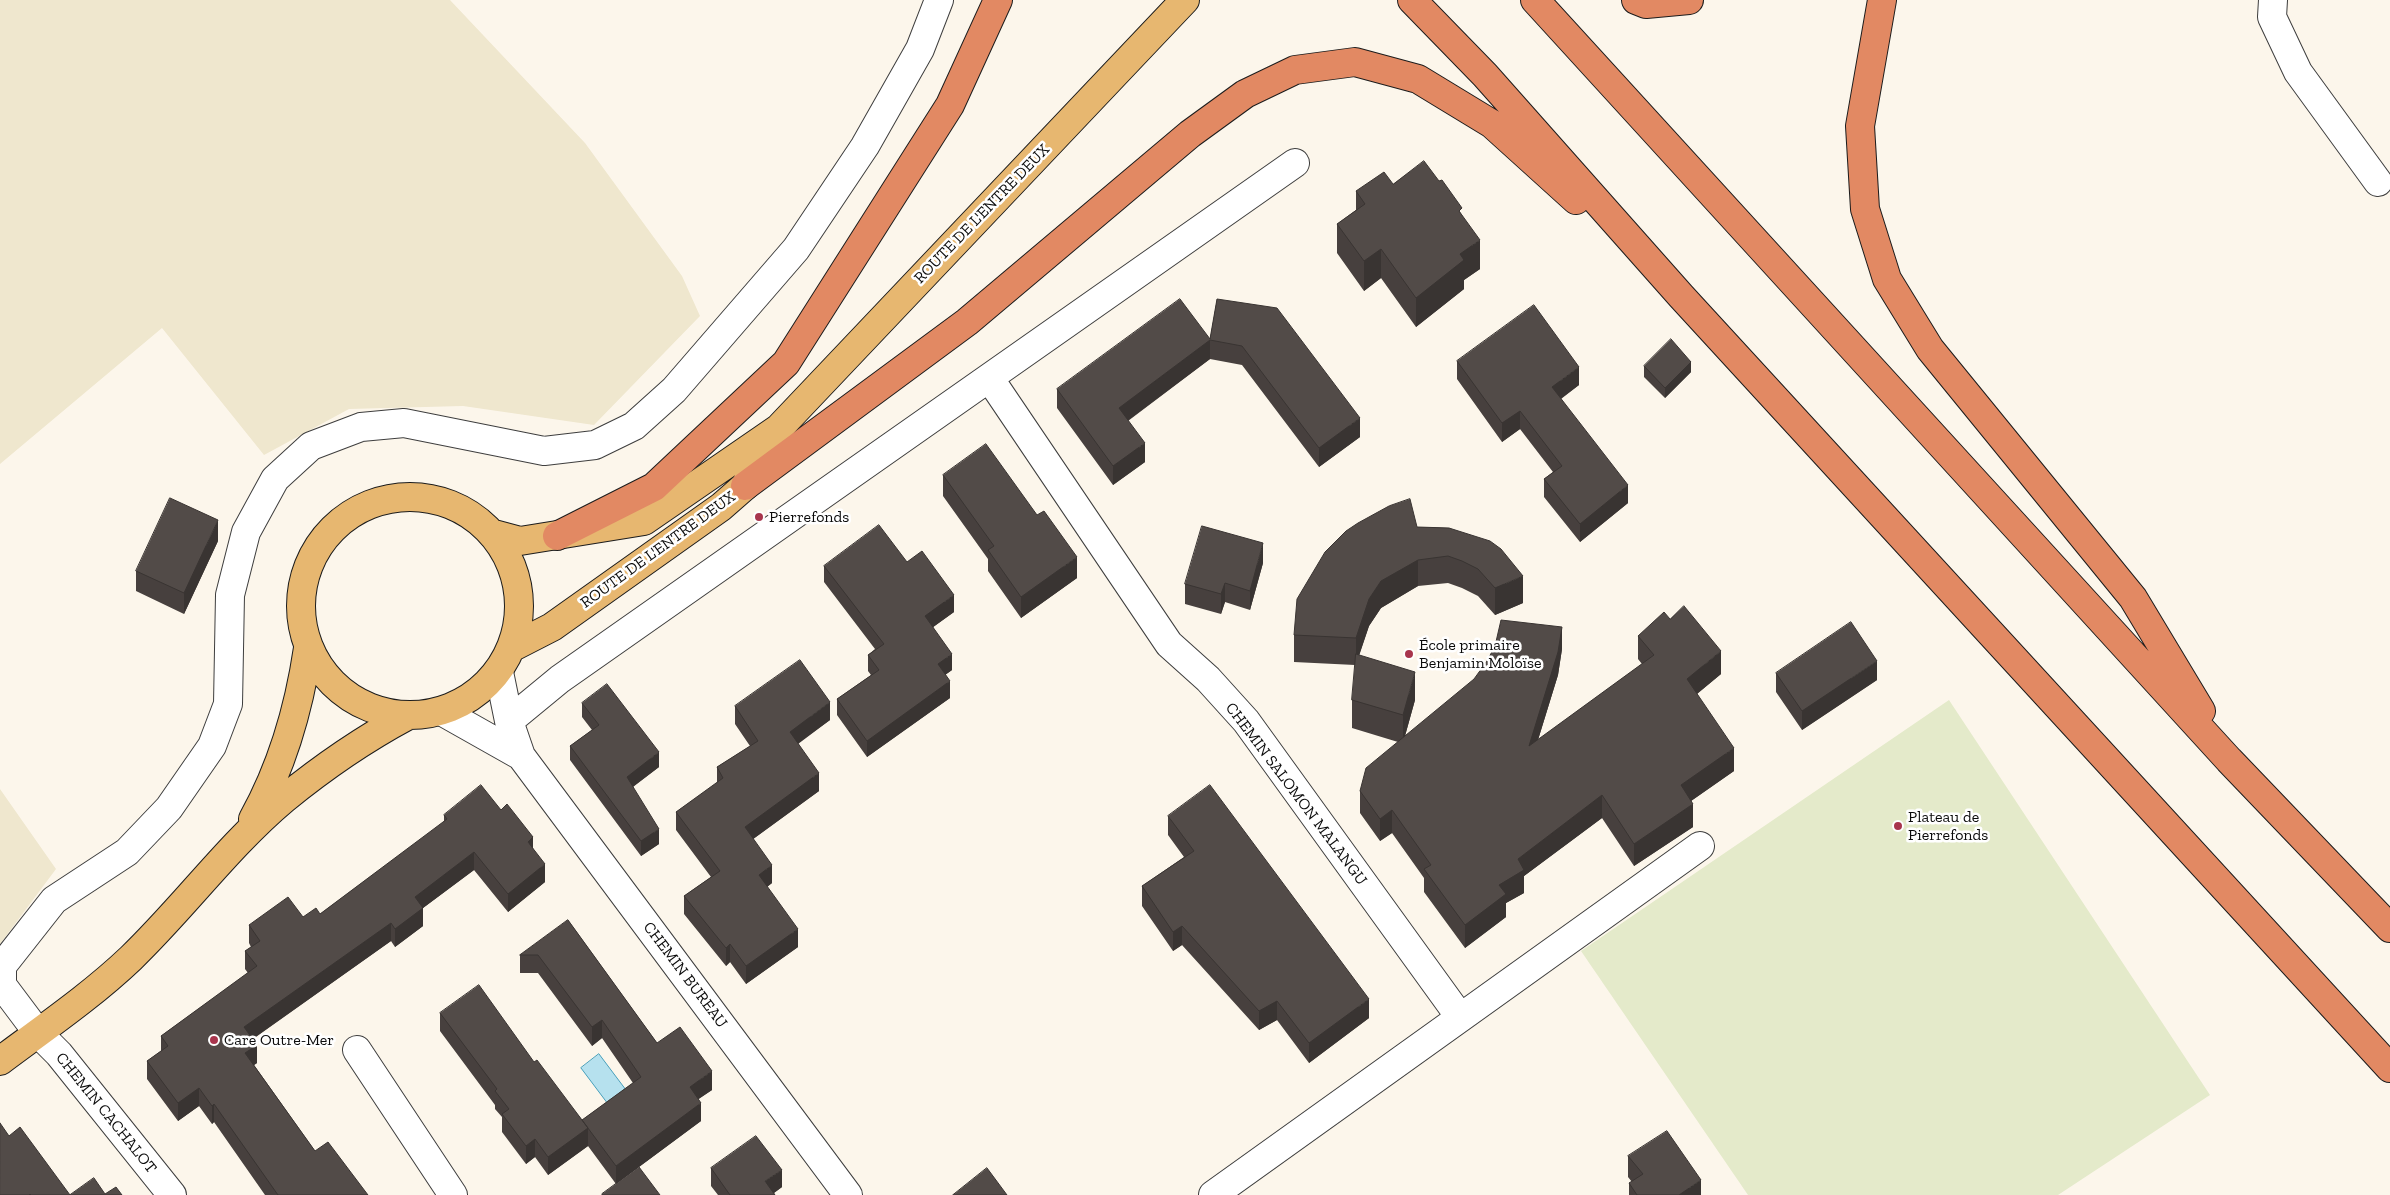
<!DOCTYPE html>
<html>
<head>
<meta charset="utf-8">
<style>
	body { margin:0 }
	canvas { display:block; background:#fcf6eb }
</style>
</head>
<body>
<canvas width="2390" height="1195"></canvas>
<script>
const ctx = document.querySelector('canvas').getContext('2d');
ctx.lineJoin = 'round';
function fillPath(path, color) {
  ctx.fillStyle = color;
  ctx.fill(path, 'evenodd');
}
function trace(path, color, width, dash) {
  ctx.strokeStyle = color;
  ctx.lineWidth = width;
  ctx.lineCap = dash ? 'butt' : 'round';
  ctx.setLineDash(dash || []);
  ctx.stroke(path);
}
function write(font, color, halo, rows, align = 'center') {
  ctx.font = font + ' "Zilla Slab",serif';
  ctx.lineWidth = 5;
  ctx.setLineDash([]);
  ctx.textBaseline = 'middle';
  ctx.strokeStyle = halo;
  ctx.fillStyle = color;
  for (const [text, x, y, turn = 0] of rows) {
    ctx.save();
    ctx.translate(x, y);
    ctx.rotate((+turn || 0) * Math.PI / 180);
    ctx.textAlign = isNaN(turn) ? turn : align;
    if (halo) ctx.strokeText(text, 0, 0);
    ctx.fillText(text, 0, 0);
    ctx.restore();
  }
}
fillPath(new Path2D(`
	M0,0H450L585,143L682,276L700,316L594,425L463,406L349,409L264,455L162,328L0,464Z
	M0,789L56,869L0,944Z`), '#efe7ce');
fillPath(new Path2D(`
	M1949,700L2210,1095L2058,1195H1748L1581,951Z`), '#e4eaca');
const water = new Path2D(`
	M599,1054L626,1090L608,1104L581,1068Z`);
fillPath(water, '#b6e1ee');
trace(water, '#469fbb', 1);
const minor = new Path2D(`
	M2273,0L2272,17L2298,72L2378,182
	M990,379L1169,644L1208,679L1246,721L1460,1017
	M499,672L509,721L521,756L848,1195
	M443,712L521,756
	M509,721L560,679L1295,163
	M357,1050L453,1195
	M172,1195L59,1054L38,1033L2,985V966L54,900L127,852L169,808L212,746L228,704L230,595L246,532L275,479L311,446L361,427L404,423L544,451L595,445L634,426L674,390L796,249L865,146L920,49L939,0
	M1213,1195L1700,846`);
const major = new Path2D(`
	M301 606a109 109 0 1 1 218 0a109 109 0 1 1-218 0Z
	M494,534L520,541L644,521L779,428L1185,0
	M513,647L552,627L721,507L745,486L757,466
	M253,819C283,765 299,709 308,648
	M0,1061C44,1028 91,996 131,958C184,907 228,846 284,799C322,768 364,739 407,716`);
const highway = new Path2D(`
	M1412,0L1485,75L1681,296L2390,1068
	M1535,0L2229,760L2390,928
	M1636,0L1646,4L1689,0
	M1882,0L1860,126L1865,209L1887,279L1930,349L2133,598L2201,711
	M745,486L967,322L1190,134L1245,94L1295,70L1355,62L1418,79L1492,124L1576,200
	M557,536L654,487L786,363L950,105L998,0`);
trace(minor, '#3e3e3e', 30);
trace(major, '#1c1c1c', 30);
trace(highway, '#1c1c1c', 30);
trace(minor, '#fff', 28);
trace(major, '#e7b770', 28);
trace(highway, '#e28963', 28);
fillPath(new Path2D(`
	M1439,181L1462,215L1480,269L1464,280V289L1416,327L1381,278L1364,291L1337,253V224L1356,210V191L1393,184Z
	M1217,299L1360,437L1319,467L1242,365L1210,359L1128,421L1145,462L1113,485L1057,408V389L1210,339Z
	M1457,361L1579,385L1561,399L1628,503L1580,542L1544,497V479L1553,472L1520,429L1502,442L1457,379Z
	M1644,366L1691,372L1665,398L1644,377Z
	M943,475L1077,578L1021,618L988,571V559L943,496Z
	M1417,527L1449,528L1523,603L1495,615L1478,596L1462,588L1448,583L1418,586L1381,608L1369,626L1359,655L1415,700L1405,736L1562,649L1558,675L1538,740L1642,664L1638,659V636L1721,674L1697,694L1734,771L1691,801L1693,827L1634,866L1602,818L1524,876V893L1506,903V917L1465,948L1424,892V878L1392,833L1380,841L1360,813V791L1398,742L1352,728V700L1355,665L1294,662V635Z
	M218,541L184,614L136,591V571Z
	M907,562L954,612L933,627L952,670L945,675L950,698L867,757L837,715V699L871,675L868,671V655L875,649L824,582V566Z
	M1263,563L1250,610L1225,602L1221,614L1185,604V584Z
	M1776,673L1877,680L1802,730L1776,692Z
	M582,703L659,767L633,787L659,844L641,856L570,760V746L592,730L582,717Z
	M735,706L830,720L798,743L819,791L753,839L772,883L767,887L798,947L746,984L730,962L726,966L684,914V896L711,877L676,830V812L717,783V767L750,746L735,724Z
	M444,815L533,848L545,882L508,912L474,870L423,908V926L395,947L391,941L253,1039L257,1063L254,1065L315,1151L368,1195H265L214,1122L212,1124L199,1106L178,1121L147,1079V1061L161,1051V1036L248,973L245,969V951L251,947L249,943V925L303,917L320,914L444,822Z
	M1168,816L1369,1018L1309,1063L1277,1020L1259,1030L1182,945L1173,951L1142,906V886L1184,857L1168,835Z
	M568,920L657,1043L712,1090L698,1099L701,1121L616,1184L588,1146L548,1175L535,1157L526,1164L502,1132V1117L495,1109V1105L440,1031V1013L534,1062L582,1120L633,1083L602,1038L592,1046L538,973H520V955Z
	M1628,1156L1701,1195H1629V1183L1632,1182L1628,1177Z
	M711,1168L782,1187L774,1193L775,1195H718L711,1186Z`), '#47403e');
fillPath(new Path2D(`
	M1480,240V269L1464,280V289L1416,327V298L1460,254Z
	M1381,249V278L1364,291V261Z
	M1210,340V359L1119,427V408Z
	M1691,362V372L1665,398V388Z
	M1579,367V385L1552,405V387Z
	M1520,411V429L1502,442V423Z
	M1360,418V437L1319,467V448Z
	M1145,443V462L1113,485V466Z
	M1628,485V503L1580,542V524Z
	M218,520V541L184,614V593Z
	M1263,543V563L1250,610V591Z
	M1077,557V578L1021,618V597Z
	M1418,560V586L1381,608L1369,626L1356,665V638L1369,599L1381,581Z
	M1523,576V603L1495,615V588Z
	M1225,583V602L1221,614V594Z
	M954,595V612L925,633V616Z
	M1562,627V649L1558,675L1529,769V746Z
	M1721,651V674L1687,702V679Z
	M952,654V670L938,680V664Z
	M1877,661V680L1802,730V711Z
	M1415,672V700L1403,743V715Z
	M950,681V698L867,757V741Z
	M830,702V720L790,750V732Z
	M1734,748V771L1681,808V785Z
	M659,752V767L627,791V777Z
	M819,773V791L745,845V827Z
	M1602,795V818L1524,876V893L1506,903V917L1465,948V925L1499,885L1518,859Z
	M1693,804V827L1634,866V844Z
	M1392,810V833L1380,841V819Z
	M659,829V844L641,856V841Z
	M533,837V855L528,842Z
	M474,852V870L423,908V926L395,947V929L415,897Z
	M545,864V882L508,912V894Z
	M772,865V883L759,893V875Z
	M391,923V941L244,1045V1027Z
	M1182,926V945L1173,951V932Z
	M798,929V947L746,984V966Z
	M730,944V962L726,966V948Z
	M1369,999V1018L1309,1063V1043Z
	M1277,1001V1020L1259,1030V1011Z
	M602,1020V1038L592,1046V1027Z
	M257,1045V1063L245,1071V1053Z
	M712,1071V1090L690,1105V1087Z
	M199,1088V1106L178,1121V1103Z
	M701,1103V1121L616,1184V1166Z
	M214,1104V1122L212,1124V1106Z
	M588,1128V1146L548,1175V1157Z
	M535,1139V1157L526,1164V1146Z
	M782,1170V1187L771,1195L765,1181Z
	M1701,1180V1195H1679Z`), '#393432');
const building = new Path2D(`
	M1424,161L1439,181L1442,180L1462,208L1459,211L1480,240L1460,254L1464,260L1416,298L1381,249L1364,261L1337,224L1365,204L1356,191L1384,172L1393,184Z
	M1180,299L1210,339L1217,299L1277,308L1360,418L1319,448L1242,346L1210,340L1119,408L1145,443L1113,466L1057,389Z
	M1534,305L1579,367L1552,387L1628,485L1580,524L1544,479L1562,466L1520,411L1502,423L1457,361Z
	M1671,339L1691,362L1665,388L1644,366Z
	M986,444L1037,515L1044,511L1077,557L1021,597L988,550L994,546L943,475Z
	M170,498L218,520L184,593L136,571Z
	M1410,499L1417,527L1449,528L1490,541L1501,549L1523,576L1495,588L1478,569L1462,561L1448,556L1418,560L1381,581L1369,599L1356,638L1294,635L1297,599L1325,552L1346,531L1358,523L1389,506Z
	M879,525L907,562L922,551L954,595L925,616L952,654L938,664L950,681L867,741L837,699L879,670L868,655L884,644L824,566Z
	M1202,526L1263,543L1250,591L1225,583L1221,594L1185,584Z
	M1684,606L1721,651L1687,679L1734,748L1681,785L1693,804L1634,844L1602,795L1518,859L1524,870L1499,885L1506,894L1465,925L1424,869L1431,865L1392,810L1380,819L1360,791L1366,768L1474,679L1487,661L1495,646L1501,620L1562,627L1558,652L1529,746L1654,655L1638,636L1664,612L1670,619Z
	M1851,622L1877,661L1802,711L1776,673Z
	M1356,654L1415,672L1403,715L1352,700Z
	M800,660L830,702L790,732L819,773L745,827L772,865L759,875L798,929L746,966L730,944L726,948L684,896L720,871L676,812L723,778L717,767L758,741L735,706Z
	M607,684L659,752L627,777L659,829L641,841L570,746L599,725L582,703Z
	M481,785L501,810L507,804L533,837L528,842L545,864L508,894L474,852L415,897L423,908L395,929L391,923L244,1027L257,1045L245,1053L315,1151L328,1142L368,1195H278L214,1104L212,1106L199,1088L178,1103L147,1061L168,1046L161,1036L257,966L245,951L260,941L249,925L288,897L303,917L316,908L320,914L447,819L444,815Z
	M1210,785L1369,999L1309,1043L1277,1001L1259,1011L1182,926L1173,932L1142,886L1194,851L1168,816Z
	M568,920L657,1043L680,1027L712,1071L690,1087L701,1103L616,1166L582,1120L641,1077L602,1020L592,1027L538,955H520Z
	M479,985L534,1062L537,1060L588,1128L548,1157L535,1139L526,1146L502,1114L509,1109L495,1091L497,1089L440,1013Z
	M0,1123L9,1136L20,1127L70,1195H31L30,1194L29,1195H0Z
	M1667,1131L1701,1180L1679,1195H1637L1629,1183L1643,1174L1628,1156Z
	M756,1136L782,1170L765,1181L775,1195H730L711,1168Z
	M639,1167L660,1195H602V1194Z
	M987,1168L1007,1195H953Z
	M94,1178L105,1194L116,1187L122,1195H70Z`);
fillPath(building, '#524b48');
trace(building, '#393432', 1);
for (const [x, y, r, color] of [
	[759,517,5,"#a8354d"],
	[1409,654,5,"#a8354d"],
	[1898,826,5,"#a8354d"],
	[214,1040,5,"#a8354d"]
]) {
  const dot = new Path2D();
  dot.arc(x, y, r, 0, 2 * Math.PI);
  ctx.fillStyle = color;
  ctx.fill(dot);
  trace(dot, '#fff', 2);
}
write('16px', '#0b0b0b', '#fff', [
	["ROUTE DE L'ENTRE DEUX",982,214,-46],
	["ROUTE DE L'ENTRE DEUX",658,550,-36],
	["CHEMIN SALOMON MALANGU",1296,794,53],
	["CHEMIN BUREAU",685,975,53],
	["CHEMIN CACHALOT",106,1113,51]
]);
write('16px', '#0b0b0b', '#fff', [
	["Pierrefonds",769,517],
	["École primaire",1419,645],
	["Benjamin Moloïse",1419,663],
	["Plateau de",1908,817],
	["Pierrefonds",1908,835],
	["Care Outre-Mer",224,1040]
], 'left');
</script>
</body>
</html>
